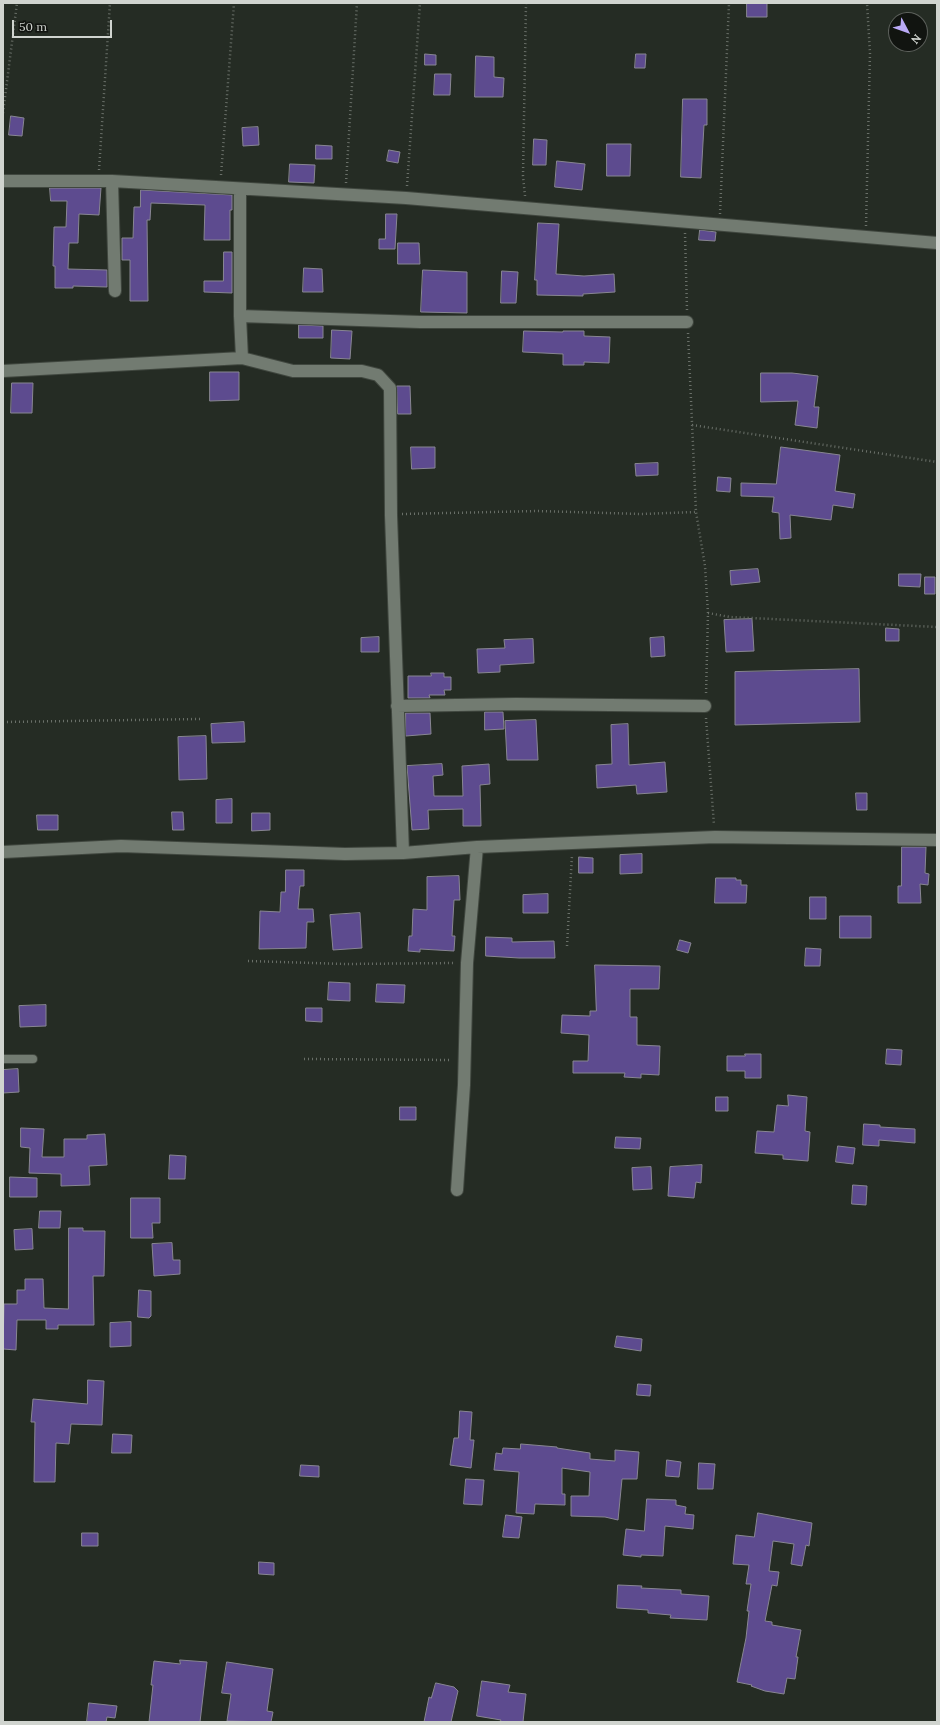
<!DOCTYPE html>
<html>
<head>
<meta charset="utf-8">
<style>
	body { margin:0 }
	#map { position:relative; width:940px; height:1725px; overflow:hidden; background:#252c24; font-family:Lora,serif }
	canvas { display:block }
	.frame { position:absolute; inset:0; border:4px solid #d0d4cf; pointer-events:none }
	.north { position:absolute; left:888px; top:12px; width:40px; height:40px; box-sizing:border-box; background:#111410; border:1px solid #5d615c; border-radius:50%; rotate:131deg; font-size:11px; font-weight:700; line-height:16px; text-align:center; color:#d0d4cf }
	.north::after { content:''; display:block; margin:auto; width:14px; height:18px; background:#baaaf6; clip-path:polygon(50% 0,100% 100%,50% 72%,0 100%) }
	.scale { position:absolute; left:12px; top:20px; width:100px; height:18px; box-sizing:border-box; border:2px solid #d0d4cf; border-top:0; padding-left:5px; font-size:12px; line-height:14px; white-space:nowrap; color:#d0d4cf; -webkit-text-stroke:3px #111410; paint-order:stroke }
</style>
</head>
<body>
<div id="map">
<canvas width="940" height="1725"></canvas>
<div class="frame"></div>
<div class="north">N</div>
<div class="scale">50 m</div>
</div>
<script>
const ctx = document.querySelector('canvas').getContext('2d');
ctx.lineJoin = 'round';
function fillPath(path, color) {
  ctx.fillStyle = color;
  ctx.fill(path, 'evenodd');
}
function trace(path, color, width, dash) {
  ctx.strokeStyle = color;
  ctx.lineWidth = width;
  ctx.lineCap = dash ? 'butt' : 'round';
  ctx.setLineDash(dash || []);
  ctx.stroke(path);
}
const building = new Path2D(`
	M747,3H767V17H747Z
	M425,54L436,55V65H425Z
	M636,54H646L645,68H635Z
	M476,56L494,57V77L504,78L503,97H475Z
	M435,74H451L450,95H434Z
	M683,99H707V125H704L701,178L681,177Z
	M11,116L24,118L22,136L9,135Z
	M258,127L259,145L243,146L242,128Z
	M534,139L547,140L546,165H533Z
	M607,144H631L630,176H607Z
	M316,145L332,146V159H316Z
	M389,150L400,152L398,163L387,161Z
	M557,161L585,164L582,190L555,187Z
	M290,164L315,165L314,183L289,182Z
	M50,188H101L99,215L79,214L78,243H69L68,269L107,270V287L73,286V288H55V266H53L54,227H66L67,201H51Z
	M141,190L232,195V210H230V240H204L205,205L151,203L150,220H147L148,301H130V260H122V238H133L134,207H140Z
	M386,214H397L395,249H379V239H385Z
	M538,223L559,224L556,274L584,276L614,274L615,292L583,294V296L537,295V280H535Z
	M700,230L716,232L715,241L699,240Z
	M398,243H419L420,264H398Z
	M224,252H232V293L204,292V281H223Z
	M304,268L322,269L323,292H303Z
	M423,270L467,272V313L421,312Z
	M502,271L518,272L516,303H501Z
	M299,325L323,326V338H299Z
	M332,330L352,331L350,359L331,358Z
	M524,331L563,332V331H584V336L610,337L609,363L584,362V365H563V354L523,352Z
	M210,372H239V400L210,401Z
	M761,373H792L818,376L814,407H819L817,428L795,425L798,401L761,402Z
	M12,383H33L32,413H11Z
	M397,386H410L411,414H398Z
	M411,447H435V468L412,469Z
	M781,447L840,455L835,491L855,494L853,508L833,505L831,520L790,515L791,538L780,539L779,513L772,512L774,497L741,496V483L776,484Z
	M658,463V475L636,476L635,464Z
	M718,477L731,478L730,492L717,491Z
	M758,569L760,582L731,585L730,571Z
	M899,574H921L920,587L899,586Z
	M925,577H935V594H925Z
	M752,619L754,651L726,652L724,620Z
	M886,628L899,629V641H886Z
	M379,637V652H361V638Z
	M664,637L665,656L651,657L650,638Z
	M533,639L534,663L500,665V672L478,673L477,649L505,648L504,640Z
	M859,669L860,722L735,725V672Z
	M431,673H444V677H451V690H444L445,695H429L430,698H408V676H431Z
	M485,712H503L504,729L485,730Z
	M406,713H430L431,734L406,736Z
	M536,720L538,760H507L505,721Z
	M244,722L245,742L212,743L211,724Z
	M628,724L629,765L665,762L667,792L637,794L636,785L597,788L596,765L612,764L611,725Z
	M206,736L207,779L179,780L178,737Z
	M442,764L443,775L433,776L434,796H463L462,766L489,764L490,784L480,785L481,826H463V809L428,810L429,829L412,830L407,766Z
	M856,793H867V810H857Z
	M232,799V823H216V800Z
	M172,812H183L184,830H173Z
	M252,813H270V830L252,831Z
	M37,815H58V830H38Z
	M902,847H926L925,873L929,874L928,885L920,884L921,903H898V886H901Z
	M642,854V873L620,874V855Z
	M579,857L593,858V873H579Z
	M286,870H304V886H300L298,909H313L314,922H307L306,948L259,949L260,911L280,912L281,892H285Z
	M459,876L460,900H454L452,936H455L454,951L420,949V952L408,951L409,936H412L413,909L427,910V877Z
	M716,878H736V880H741V885H747L746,903H715Z
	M548,894V913H523V895Z
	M810,897H826V919H810Z
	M360,913L362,948L333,950L330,915Z
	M840,916H871V938H840Z
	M486,937L512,938V942L554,941L555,958H519L486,956Z
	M680,940L691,943L688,953L677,950Z
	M806,948L821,949L820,966H805Z
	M595,965L660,966L659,989H630V1017H637V1045L660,1046L659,1075L641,1074V1078L624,1077L625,1073H573V1061H588L589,1035L561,1033L562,1015L590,1016V1011H596Z
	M329,982L350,983V1001L328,1000Z
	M377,984L405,985L404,1003L376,1002Z
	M46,1005V1026L20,1027L19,1006Z
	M306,1008H322V1022L306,1021Z
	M887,1049L902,1050L901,1065L886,1064Z
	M745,1054H761V1078H745V1071H727V1056H745Z
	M18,1069L19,1092L3,1093V1070Z
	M788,1095L807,1097L805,1131L810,1132L808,1161L783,1159V1155L755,1153L757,1131L774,1132L777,1105L788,1106Z
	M716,1097H728V1111H716Z
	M400,1107H416V1120H400Z
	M864,1124L880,1125V1127L915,1129V1143L879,1140V1146L863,1145Z
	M21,1128L44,1129L42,1157H64V1139H87V1135L105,1134L107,1165L89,1166L90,1185L61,1186V1174L29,1173L30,1148L21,1147Z
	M616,1137L641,1138L640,1149L615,1148Z
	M838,1146L855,1148L853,1164L836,1162Z
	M170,1155L186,1156L185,1179H169Z
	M702,1165L701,1183L696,1182L694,1198L668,1196L670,1167Z
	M651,1167L652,1189L633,1190L632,1168Z
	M10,1177L37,1178V1197H10Z
	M853,1185L867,1186L866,1205L852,1204Z
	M131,1198H160V1223H152L153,1238H131Z
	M40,1211H61L60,1228H39Z
	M69,1228H83V1231H105L104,1276H93L94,1325H58V1329H46V1320H17L16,1350L3,1349L4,1304H17V1290H25V1279H43L44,1308L68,1309Z
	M32,1229L33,1249L15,1250L14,1230Z
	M172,1243L173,1260H180V1274L154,1276L152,1244Z
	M139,1290L151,1291V1316L149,1318L138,1317Z
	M131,1322V1346L110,1347V1323Z
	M617,1336L642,1339L641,1351L615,1347Z
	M88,1380L104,1381L102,1425L71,1424L69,1444L56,1443L55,1482H34L35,1422H31L33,1399L87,1404Z
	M638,1384L651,1385L650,1396L637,1395Z
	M460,1411L472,1412L470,1440H474L471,1468L450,1465L454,1438H458Z
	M113,1434L132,1435L131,1453H112Z
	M521,1444L557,1447V1448L590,1453V1459L615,1461V1450L639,1452L637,1479H622L618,1520L605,1517L571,1516V1496H589L590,1472L562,1468V1494H565V1505L535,1504L534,1514L516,1513L519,1472L494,1470L496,1453L502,1454L503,1448L520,1449Z
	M667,1460L681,1462L679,1477L666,1476Z
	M699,1463L715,1464L713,1489H698Z
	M301,1465L319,1466V1477L300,1476Z
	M466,1479L484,1480L482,1505L464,1504Z
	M647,1499L676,1500V1505L686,1507L685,1514L694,1515L693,1529L665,1526L663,1556L641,1555V1557L623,1555L626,1529L644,1531Z
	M758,1513L812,1523L809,1546L806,1545L802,1566L791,1564L794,1544L773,1541L769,1571L779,1572L777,1586L772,1585L765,1621L772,1622V1625L801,1630L796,1657H798L795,1679L787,1678L784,1694L765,1691L751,1686L752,1685L737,1682L746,1638L749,1611H747L751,1584H746L749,1565L733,1564L736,1535L754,1537Z
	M506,1515L522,1517L519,1538L503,1537Z
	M82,1533H98V1546H82Z
	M259,1562L274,1563V1575L259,1574Z
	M618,1585L642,1586L641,1588L681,1590V1594L709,1596L707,1620L670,1618L671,1615L648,1613V1610L617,1608Z
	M180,1660L207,1662L200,1722H149L153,1685H151L154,1661L180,1664Z
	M227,1662L273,1669L267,1711L273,1712L271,1722L227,1721L231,1694L222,1693Z
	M482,1681L510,1685L508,1692L526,1694L523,1722H500L501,1720L477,1716Z
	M436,1683L454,1687L458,1691L451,1722H424L429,1697L431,1698Z
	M89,1703L117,1706L115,1718L107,1717L106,1722H87Z`);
fillPath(building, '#5d4b8f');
trace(building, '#888692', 1);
const lane = new Path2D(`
	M3,1059H33`);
const street = new Path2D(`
	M3,181H112L406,198L937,243
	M112,181L115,291
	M240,189V316L242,358
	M240,316L420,322H687
	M3,371L242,358L293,371H362L378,375L390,388L391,515L403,853
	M397,706L516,704L705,706
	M3,852L121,846L345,854L403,853L477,847L715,837L937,840
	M457,1190L464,1085L467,963L477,847`);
trace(lane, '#40473f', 10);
trace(street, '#40473f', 14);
trace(new Path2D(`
	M3,113L17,3
	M99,170L110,3
	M221,175L234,3
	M346,183L357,3
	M407,186L420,3
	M525,196L523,176L526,3
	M720,214L729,3
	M866,226L870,53L867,3
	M685,233L687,310
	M688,333L696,512L705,566L708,613L706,695
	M692,425L937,462
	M402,514L537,511L641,514L696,512
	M708,613L730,617L937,627
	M706,718L714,825
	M3,722L200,719
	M567,946L572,855
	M248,961L345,964L455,963
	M304,1059L452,1060`), '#6a7069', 2.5, [1, 3]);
trace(lane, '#727b71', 8);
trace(street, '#727b71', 12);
</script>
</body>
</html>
